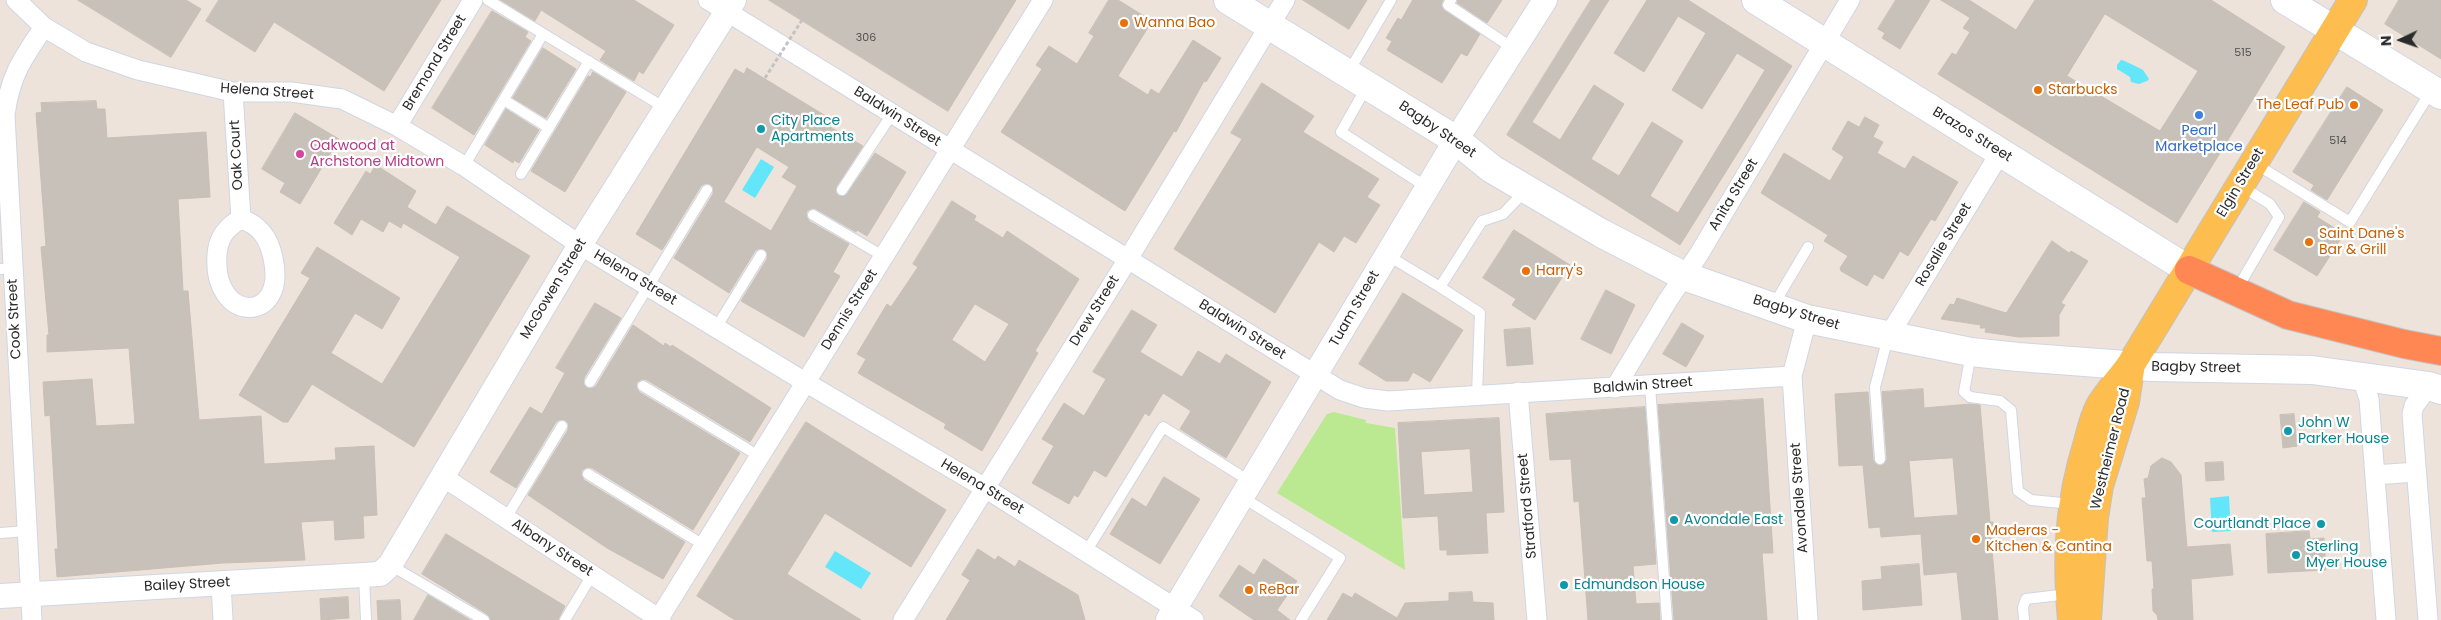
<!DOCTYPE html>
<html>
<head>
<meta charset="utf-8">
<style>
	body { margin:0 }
	#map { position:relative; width:2441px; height:620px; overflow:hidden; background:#ede3da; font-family:Poppins,sans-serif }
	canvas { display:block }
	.north { position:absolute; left:2376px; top:15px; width:50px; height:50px; -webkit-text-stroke:4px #fff; paint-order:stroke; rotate:267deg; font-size:14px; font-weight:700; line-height:20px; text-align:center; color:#2a2a2a }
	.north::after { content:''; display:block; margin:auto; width:18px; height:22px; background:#2a2a2a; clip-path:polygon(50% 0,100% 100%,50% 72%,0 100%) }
</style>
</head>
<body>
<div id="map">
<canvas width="2441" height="620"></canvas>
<div class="north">N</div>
</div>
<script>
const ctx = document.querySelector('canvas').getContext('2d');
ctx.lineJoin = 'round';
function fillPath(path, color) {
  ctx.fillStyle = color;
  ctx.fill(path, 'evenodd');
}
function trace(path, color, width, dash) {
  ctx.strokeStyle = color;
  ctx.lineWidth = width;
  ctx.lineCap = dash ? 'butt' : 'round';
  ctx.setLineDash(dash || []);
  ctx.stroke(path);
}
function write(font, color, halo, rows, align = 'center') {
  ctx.font = font + ' Poppins,sans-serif';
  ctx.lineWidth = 4.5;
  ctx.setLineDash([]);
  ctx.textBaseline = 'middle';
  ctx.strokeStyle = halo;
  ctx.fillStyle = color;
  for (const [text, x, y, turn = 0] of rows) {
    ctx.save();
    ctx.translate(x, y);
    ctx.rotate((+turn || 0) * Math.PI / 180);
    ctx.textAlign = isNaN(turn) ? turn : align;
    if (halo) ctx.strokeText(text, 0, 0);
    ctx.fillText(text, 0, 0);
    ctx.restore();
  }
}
fillPath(new Path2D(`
	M1334,412L1366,420V423L1395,428L1405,570L1277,493L1327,414Z`), '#bbe991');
fillPath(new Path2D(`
	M2121,60C2124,60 2139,68 2143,70L2149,79L2147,81L2139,84L2131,82L2130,77L2117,69V65Z
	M761,159L774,167L755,198L742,190Z
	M2229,496L2231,531L2212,532L2210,498Z
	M835,551L871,573L861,589L825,567Z`), '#63e6f9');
const building = new Path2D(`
	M78,0H186L201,9L171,57Z
	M219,0H441L384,91L274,22L255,52L206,21Z
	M501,0H634L674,25L643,74L639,71L634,81L600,60L606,51L541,10L535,21Z
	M769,0H1016L948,111Z
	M1109,0H1118L1152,21L1118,76L1148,95L1151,89L1159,94L1193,40L1221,58L1206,82L1204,81L1176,132L1174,131L1125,211L1001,132L1042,69L1036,65L1049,46L1077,64L1094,36L1089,33Z
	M1303,0H1367L1349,29Z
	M1413,0H1443L1441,5L1444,10L1480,34L1467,56L1461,53L1442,83L1387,50L1392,41L1386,38L1398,18L1401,20Z
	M1458,0H1502L1487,23L1457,3Z
	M1591,0H1609L1532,122L1560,140L1594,85L1624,104L1591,159L1619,176L1652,122L1683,141L1650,196L1678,213L1765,70L1737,53L1702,109L1672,90L1706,33L1678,16L1644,72L1614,53L1647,0H1688L1792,66L1680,245L1507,135Z
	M1896,0H1930L1900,49L1882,38L1885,33L1878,29Z
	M1941,0H1969L2016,30L2035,0H2211L2285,47L2177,223L1938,74L1952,53L1956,55L1970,32L1963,28L1970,18ZM2105,14L2198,71L2160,131L2067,76Z
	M2399,0H2441V59L2385,24Z
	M492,11L528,32L525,37L531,41L474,135L432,108Z
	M543,48L576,69L546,118L513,98Z
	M747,68L829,118L825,124L863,146L836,187V193L839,196L847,194L875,153L906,172L867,236L857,230L856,232L816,209L813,208L807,211L806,215L809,221L849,244L833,272L840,276L804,337L741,301L767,259V252L764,249H758L755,251L729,293L674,258L713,194V187L710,184H704L701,186L662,250L636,234L735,69L744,74ZM757,147L789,167L782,177L797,186L771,231L724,202Z
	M593,72L626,92L565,192L531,171L588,76L590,77Z
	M1262,83L1314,116L1303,132L1379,179L1367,197L1380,205L1356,243L1344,236L1334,252L1319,242L1275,313L1174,249L1242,139L1231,133Z
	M2347,87L2383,110L2327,200L2311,190L2314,185L2293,172Z
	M96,101L97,109H105L107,138L206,132L210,197L178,199L183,291H188L199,420L261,416L264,464L336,460L335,448L374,446L377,515L363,516L364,538L335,540L334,520L301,522L305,560L223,563L57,577L55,549H58L50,415L45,416L43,382L92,379L96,426L135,424L129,348L47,352V335H49L41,247L46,246L36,113L42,112L41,103Z
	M506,109L539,130L519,163L514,160L513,163L485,145Z
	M295,113L339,139L300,204L280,192L285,183L262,169Z
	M1865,117L1879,125L1873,137L1883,142L1877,153L1905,169L1913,156L1958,182L1935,221L1931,219L1908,256L1900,251L1883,279L1874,274L1867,286L1841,271L1840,268L1848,256L1824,241L1828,235L1761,193L1784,153L1830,181L1844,157L1832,149L1848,121L1859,127Z
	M376,165L416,191L407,207L436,225L447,206L530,256L414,447L312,384L288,422H283L239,395L310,278L301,273L317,247L400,298L382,329L355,313L331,353L382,384L460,257L403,223L401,228L389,221L383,232L361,219L352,235L334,223L366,171L370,174Z
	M952,201L976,216L974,220L1003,238L1007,231L1079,279L1035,351L1038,353L982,451L944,428L946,424L858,373L866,359L857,354L887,304L891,307L918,267L913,264ZM975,304L1009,324L985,362L952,340Z
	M2304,202L2320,212L2317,217L2344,234L2317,276L2274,250Z
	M1514,230L1570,265L1535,320L1512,305L1516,299L1483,278Z
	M2052,241L2069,253L2071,251L2088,261L2061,303L2065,305L2059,315V336L2019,337L1985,332L1986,328H1980L1981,325L1941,319L1950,304L1954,305L1957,298L2006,313Z
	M1606,290L1635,305L1611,354L1581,339Z
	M1403,293L1463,330L1430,382L1413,372L1408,381H1386L1359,364Z
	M595,303L621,318L584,378V385L587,388H593L596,386L633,325L664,346L665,343L671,347L672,345L771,408L750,442L647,380L643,379L637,382L636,386L639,392L740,453L693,530L592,468L588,467L582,470L581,474L584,480L685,542L663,579L607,548L528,495L568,430V423L565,420H559L556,422L516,488L490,472L530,407L542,414L565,373L556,368Z
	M1132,310L1157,325L1140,352L1182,377L1198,351L1220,364L1226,354L1271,382L1226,458L1180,429L1191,411L1163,393L1149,416L1145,413L1106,477L1094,470L1078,497L1074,495L1069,504L1032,483L1054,446L1042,439L1064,403L1084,416L1106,379L1093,372Z
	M1682,323L1704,336L1686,367L1663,354Z
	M1530,328L1533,364L1507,366L1504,330Z
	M1923,389L1924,408L1970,404L1980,405L1990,522H1993L1994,537H1991L1998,620H1962L1957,572L1924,575L1921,534L1881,537L1880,527L1869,528L1863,465L1839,466L1835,394L1868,392L1873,459L1875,463L1880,466L1884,464L1887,459L1882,392ZM1953,458L1958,515L1914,518L1909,461Z
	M1763,399L1773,553H1762L1767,620H1674L1658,405Z
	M1645,407L1656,564L1633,566L1636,604L1659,603L1660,620H1588L1579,501L1574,502L1571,459L1550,460L1546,414Z
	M2294,414L2297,446L2283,448L2280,415Z
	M1499,418L1504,512L1486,513L1488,553L1447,555V550H1440L1438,516L1403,518L1398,423ZM1470,449L1473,492L1424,495L1421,452Z
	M806,422L946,510L911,567L825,513L787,574L861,620H735L697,596Z
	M2162,458L2171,462L2181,475L2187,547L2230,544L2233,575L2191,579L2193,620H2158L2157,615L2153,611L2152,589H2154L2152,561H2147L2142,498H2146L2144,479L2148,478L2151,466Z
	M2223,462L2224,480L2206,481L2205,463Z
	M1164,477L1200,499L1160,564L1110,534L1132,498L1146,507Z
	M2309,531L2310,539L2324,538L2326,570L2268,573L2266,534Z
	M446,534L565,606L558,620H491L487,614L422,574Z
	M978,549L995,560L998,556L1015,567L1019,560L1078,595L1085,620H946L970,580L962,575Z
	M1264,559L1297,581L1277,610L1290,620H1254L1219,596L1239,565L1254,575Z
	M1919,564L1922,605L1863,610L1862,581L1882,579L1881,567Z
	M1472,592L1473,602L1493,603L1494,620H1327L1343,593L1352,598L1355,593L1397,618L1405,603L1449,601V593Z
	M428,595L470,620H414Z
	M348,597L349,618L321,620L320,599Z
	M400,600L401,620H378L377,601Z`);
fillPath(building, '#c8c1b9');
trace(building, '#c9bfb4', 1);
const service = new Path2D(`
	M488,0L665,108
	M1451,0L1448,5L1514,49
	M1348,73L1391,0
	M1367,86L1341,132L1428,188
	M504,100L549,128
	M2254,163L2350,222L2431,91
	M464,166L543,34
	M521,174L589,61
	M842,190L892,114
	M813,215L883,256
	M1387,255L1440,287L1482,221L1503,214L1526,190
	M0,269L13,268
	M1440,287L1480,313L1477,395
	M2236,291L2279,217L2270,204L2241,186
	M1773,306L1808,247
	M716,328L761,255
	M1971,353L1964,392L1970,397L2000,401L2011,410L2018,491L2031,500L2072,504
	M590,382L707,190
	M643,386L759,456
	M1650,386L1667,620
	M1880,459L1875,387L1888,337
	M588,474L705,546
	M1242,497L1340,558L1301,620
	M506,518L562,426
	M0,533L27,531
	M1086,552L1163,427L1251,482
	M390,565L484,620
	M364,576L366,620
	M565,620L592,575
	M2024,620L2023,607L2026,599L2068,594`);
const minor = new Path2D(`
	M16,0L44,27L86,52L138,70L233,92H291L342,99L397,126L464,166L580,245L805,382L985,488L1194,620
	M708,0L1340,390L1364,398L1388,401L1792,376
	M233,92L241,219
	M397,126L473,0
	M241,219C260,225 269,238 273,258C288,325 212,324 217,255C218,238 226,227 241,219Z
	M1807,319L1792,376L1808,620
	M1888,337L2000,153
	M2361,375L2369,399L2386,620
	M1615,388L1668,300L1699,254L1850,0
	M1518,392L1537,620
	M2375,475L2416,472
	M443,477L661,620
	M221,583L223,620
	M32,620L5,115C10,76 22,59 44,27
	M658,620L1043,0
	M903,620L1128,259L1285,0
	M2428,620L2412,414L2414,406L2429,386`);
const tertiary = new Path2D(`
	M0,596L380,574L390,565L580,245L734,0
	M1168,620L1456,140L1545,0`);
const secondary = new Path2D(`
	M1228,0L1456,140L1492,169L1601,233L1684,276L1807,319L1971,352L2018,357L2152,367L2312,370L2429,386L2441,390
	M1756,0L2189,270
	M2285,0L2441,95`);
const primary = new Path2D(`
	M2072,620C2066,557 2069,502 2088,442C2091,430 2094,417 2100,406C2108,392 2121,379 2130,366L2353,0
	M2087,620L2094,518L2099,486L2125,402L2130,370`);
const motorway = new Path2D(`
	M2189,270L2288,315L2404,344L2441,351`);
trace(service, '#cfd6e4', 12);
trace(minor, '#cfd6e4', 21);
trace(tertiary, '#cfd6e4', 26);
trace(secondary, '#cfd6e4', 30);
trace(primary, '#c3c3c3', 30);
trace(motorway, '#c3c3c3', 30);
trace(service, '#fff', 10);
trace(minor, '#fff', 19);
trace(tertiary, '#fff', 24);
trace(secondary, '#fff', 28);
trace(primary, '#fdbd4f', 28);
trace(motorway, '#ff8754', 28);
trace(new Path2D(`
	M765,78L802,20`), '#c3c3c3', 3, [4, 2.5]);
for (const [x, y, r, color] of [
	[1124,23,5,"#e8710a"],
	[2038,90,5,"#e8710a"],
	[2354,105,5,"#e8710a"],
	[2199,115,5,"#3f7fe0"],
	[761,129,5,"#0f9aa8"],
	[300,154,5,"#d1479c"],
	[2309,242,5,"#e8710a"],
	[1526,271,5,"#e8710a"],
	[2288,431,5,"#0f9aa8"],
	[1674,520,5,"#0f9aa8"],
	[2321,524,5,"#0f9aa8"],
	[1976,539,5,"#e8710a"],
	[2296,555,5,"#0f9aa8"],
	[1564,585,5,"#0f9aa8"],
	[1249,590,5,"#e8710a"]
]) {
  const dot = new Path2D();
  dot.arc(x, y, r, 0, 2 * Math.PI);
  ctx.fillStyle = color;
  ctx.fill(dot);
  trace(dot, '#fff', 2);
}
write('11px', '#52504e', null, [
	["306",866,38],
	["515",2243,53],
	["514",2338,141]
]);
write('14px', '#c56008', '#fff', [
	["Wanna Bao",1134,23],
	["Starbucks",2048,90],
	["The Leaf Pub",2344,105,"right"],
	["Saint Dane's",2319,234],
	["Bar & Grill",2319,250],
	["Harry's",1536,271],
	["Maderas -",1986,531],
	["Kitchen & Cantina",1986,547],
	["ReBar",1259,590]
], 'left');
write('14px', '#2a2a2a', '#fff', [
	["Bremond Street",435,63,-59],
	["Helena Street",267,92,4],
	["Baldwin Street",897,117,32],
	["Bagby Street",1437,130,34],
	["Brazos Street",1972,135,32],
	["Oak Court",237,155,-93],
	["Elgin Street",2241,183,-59],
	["Anita Street",1734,195,-59],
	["Rosalie Street",1944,245,-59],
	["Helena Street",635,278,31],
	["McGowen Street",554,289,-59],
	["Tuam Street",1355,309,-60],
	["Dennis Street",850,310,-58],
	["Drew Street",1095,311,-58],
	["Bagby Street",1796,313,17],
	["Cook Street",15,319,-93],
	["Baldwin Street",1242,330,32],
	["Bagby Street",2196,368,1],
	["Baldwin Street",1643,386,-4],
	["Westheimer Road",2111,449,-76],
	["Helena Street",982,487,31],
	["Avondale Street",1800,498,-94],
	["Stratford Street",1528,506,-95],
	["Albany Street",552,548,33],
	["Bailey Street",187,585,-3]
]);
write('14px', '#0d838f', '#fff', [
	["City Place",771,121],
	["Apartments",771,137],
	["John W",2298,423],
	["Parker House",2298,439],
	["Avondale East",1684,520],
	["Courtlandt Place",2311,524,"right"],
	["Sterling",2306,547],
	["Myer House",2306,563],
	["Edmundson House",1574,585]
], 'left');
write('14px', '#366cbe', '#fff', [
	["Pearl",2199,131],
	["Marketplace",2199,147]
]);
write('14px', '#b23c85', '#fff', [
	["Oakwood at",310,146],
	["Archstone Midtown",310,162]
], 'left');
</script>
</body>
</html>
